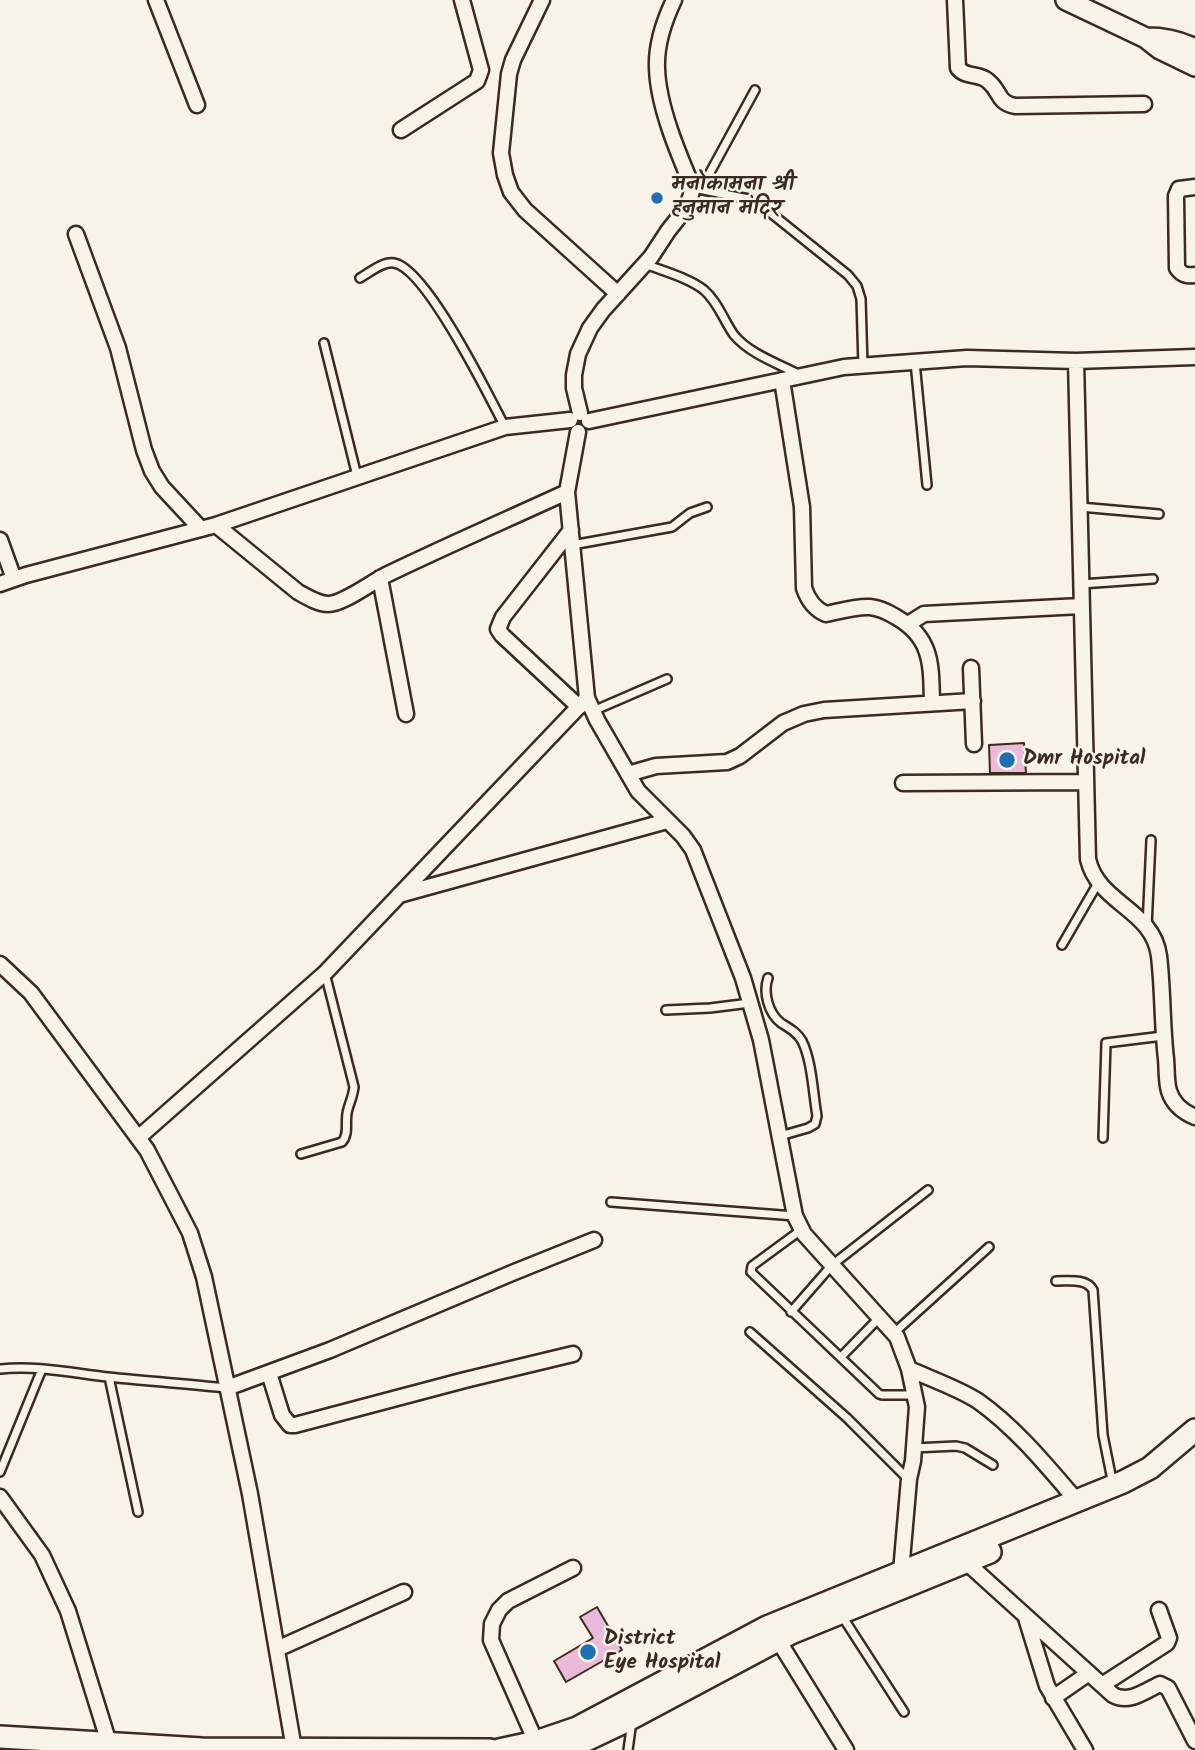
<!DOCTYPE html>
<html>
<head>
<meta charset="utf-8">
<style>
	body { margin:0 }
	canvas { display:block; background:#f7f3e8 }
</style>
</head>
<body>
<canvas width="1195" height="1750"></canvas>
<script>
const ctx = document.querySelector('canvas').getContext('2d');
ctx.lineJoin = 'round';
function fillPath(path, color) {
  ctx.fillStyle = color;
  ctx.fill(path, 'evenodd');
}
function trace(path, color, width, dash) {
  ctx.strokeStyle = color;
  ctx.lineWidth = width;
  ctx.lineCap = dash ? 'butt' : 'round';
  ctx.setLineDash(dash || []);
  ctx.stroke(path);
}
function write(font, color, halo, rows, align = 'center') {
  ctx.font = font + ' Kalam,"Playpen Sans Deva",sans-serif';
  ctx.lineWidth = 5;
  ctx.setLineDash([]);
  ctx.textBaseline = 'middle';
  ctx.strokeStyle = halo;
  ctx.fillStyle = color;
  for (const [text, x, y, turn = 0] of rows) {
    ctx.save();
    ctx.translate(x, y);
    ctx.rotate((+turn || 0) * Math.PI / 180);
    ctx.textAlign = isNaN(turn) ? turn : align;
    if (halo) ctx.strokeText(text, 0, 0);
    ctx.fillText(text, 0, 0);
    ctx.restore();
  }
}
const building = new Path2D(`
	M1024,743L1026,773H990L989,745Z
	M597,1607L622,1650L566,1682L554,1661L593,1638L580,1617Z`);
fillPath(building, '#ebbada');
trace(building, '#3b2a1e', 2);
const lane = new Path2D(`
	M693,188L749,199L762,206L848,275L857,286L861,299L863,366
	M701,189L755,90
	M645,264C663,271 689,278 704,290C718,302 724,321 734,335C750,354 777,363 798,374
	M360,278C369,273 383,261 394,263C426,268 489,396 505,427
	M324,343L357,476
	M915,362L927,485
	M1080,507L1159,514
	M572,545L672,527L690,513L707,507
	M1081,584L1153,579
	M593,711L667,679
	M1147,927L1151,840
	M1062,945L1098,883
	M768,978C763,992 768,1013 781,1023C789,1028 797,1032 802,1041C812,1061 813,1093 817,1116L815,1124L808,1128L780,1136
	M666,1010L710,1008L750,1003
	M1103,1138L1106,1043L1163,1036
	M301,1154L342,1142C350,1133 344,1121 348,1109C350,1102 353,1096 354,1087L325,973
	M611,1202L795,1216
	M801,1230L752,1266L751,1272L879,1394L882,1395H914
	M1056,1281C1069,1281 1086,1278 1093,1290L1103,1435L1113,1485
	M791,1312L832,1265L928,1190
	M750,1332L847,1418L908,1479
	M894,1333L989,1247
	M841,1357L879,1318
	M0,1369C36,1365 72,1373 108,1377C147,1381 187,1384 227,1388
	M109,1377L138,1512
	M914,1448L956,1446L965,1448L993,1465
	M0,1472L42,1369
	M842,1616L904,1712
	M628,1750L632,1721`);
const street = new Path2D(`
	M156,0L197,105
	M542,0L513,60L509,74L501,153L505,175L511,192L525,210L618,294
	M955,0L958,68C966,78 979,73 988,81C1001,91 996,102 1015,106L1144,104
	M401,130L477,81L481,70L462,0
	M1195,187L1179,189L1176,196L1177,268C1182,275 1187,276 1195,275
	M76,234L118,348L144,450L152,471L162,487L201,529
	M1076,361L1088,859C1098,904 1153,909 1159,956C1163,990 1162,1025 1166,1059C1167,1069 1166,1081 1169,1091C1173,1104 1183,1112 1195,1117
	M782,380L802,507L804,588C808,600 814,609 826,614C840,611 857,606 870,607C880,608 888,612 896,617C933,638 931,666 932,703
	M580,413L574,388V375L578,354L590,328L603,310L651,257L668,231L687,207L693,188C678,153 658,106 657,68C656,45 664,21 674,0
	M589,421L844,367L967,358L1076,361L1195,357
	M578,432L567,492L587,698L597,720L638,791L683,836L693,850L743,978L761,1040L795,1216L804,1234L897,1337L909,1369L917,1407L913,1461L909,1479L901,1572
	M216,525L298,592C307,597 318,604 328,604C343,604 372,582 386,575C446,546 506,520 567,492
	M571,530L503,617L498,629L502,635L579,707
	M0,540L14,579
	M380,578L406,714
	M0,584L26,575L216,525L505,427L570,420
	M908,624L924,614L1081,606
	M971,668L974,744
	M628,774L656,766L727,762L740,756L783,723L804,714L824,710L973,701
	M903,783L1086,782
	M399,895L667,821
	M0,964L31,993L147,1150L190,1233L204,1277L250,1494L294,1749
	M138,1138L325,973L587,698
	M909,1369C929,1378 960,1389 978,1401C1016,1428 1046,1465 1077,1501
	M269,1373L282,1415L290,1425H295L465,1380L573,1354
	M227,1388L330,1350L512,1273L594,1240
	M0,1497L42,1555L68,1611L109,1743
	M966,1562L1113,1695C1129,1704 1145,1691 1160,1684L1168,1688L1195,1741
	M1026,1618L1047,1686L1085,1750
	M775,1635L846,1750
	M277,1649L404,1592
	M1102,1685L1167,1643L1169,1638L1159,1610
	M1053,1698L1089,1673
	M536,1742L491,1640L492,1624L499,1610L508,1601L573,1568`);
const secondary = new Path2D(`
	M1066,0L1146,38L1160,49L1195,66
	M1147,38C1165,38 1179,41 1195,49`);
const primary = new Path2D(`
	M0,1737L202,1749L490,1750
	M499,1750L536,1742L577,1728L767,1627L1123,1482L1150,1468L1195,1430
	M554,1750L582,1742L624,1722L791,1633L990,1552`);
trace(lane, '#3b2a1e', 12);
trace(street, '#3b2a1e', 19);
trace(secondary, '#3b2a1e', 24);
trace(primary, '#3b2a1e', 26);
trace(lane, '#f7f3e8', 7);
trace(street, '#f7f3e8', 14);
trace(secondary, '#f7f3e8', 19);
trace(primary, '#f7f3e8', 21);
for (const [x, y, r, color] of [
	[657,198,7,"#1f6fb2"],
	[1007,760,9,"#1f6fb2"],
	[588,1652,9,"#1f6fb2"]
]) {
  const dot = new Path2D();
  dot.arc(x, y, r, 0, 2 * Math.PI);
  ctx.fillStyle = color;
  ctx.fill(dot);
  trace(dot, '#f7f3e8', 2.5);
}
write('bold 21px', '#3b2a1e', '#f7f3e8', [
	["मनोकामना श्री",671,186],
	["हनुमान मंदिर",671,210],
	["Dmr Hospital",1023,760],
	["District",604,1640],
	["Eye Hospital",604,1664]
], 'left');
</script>
</body>
</html>
